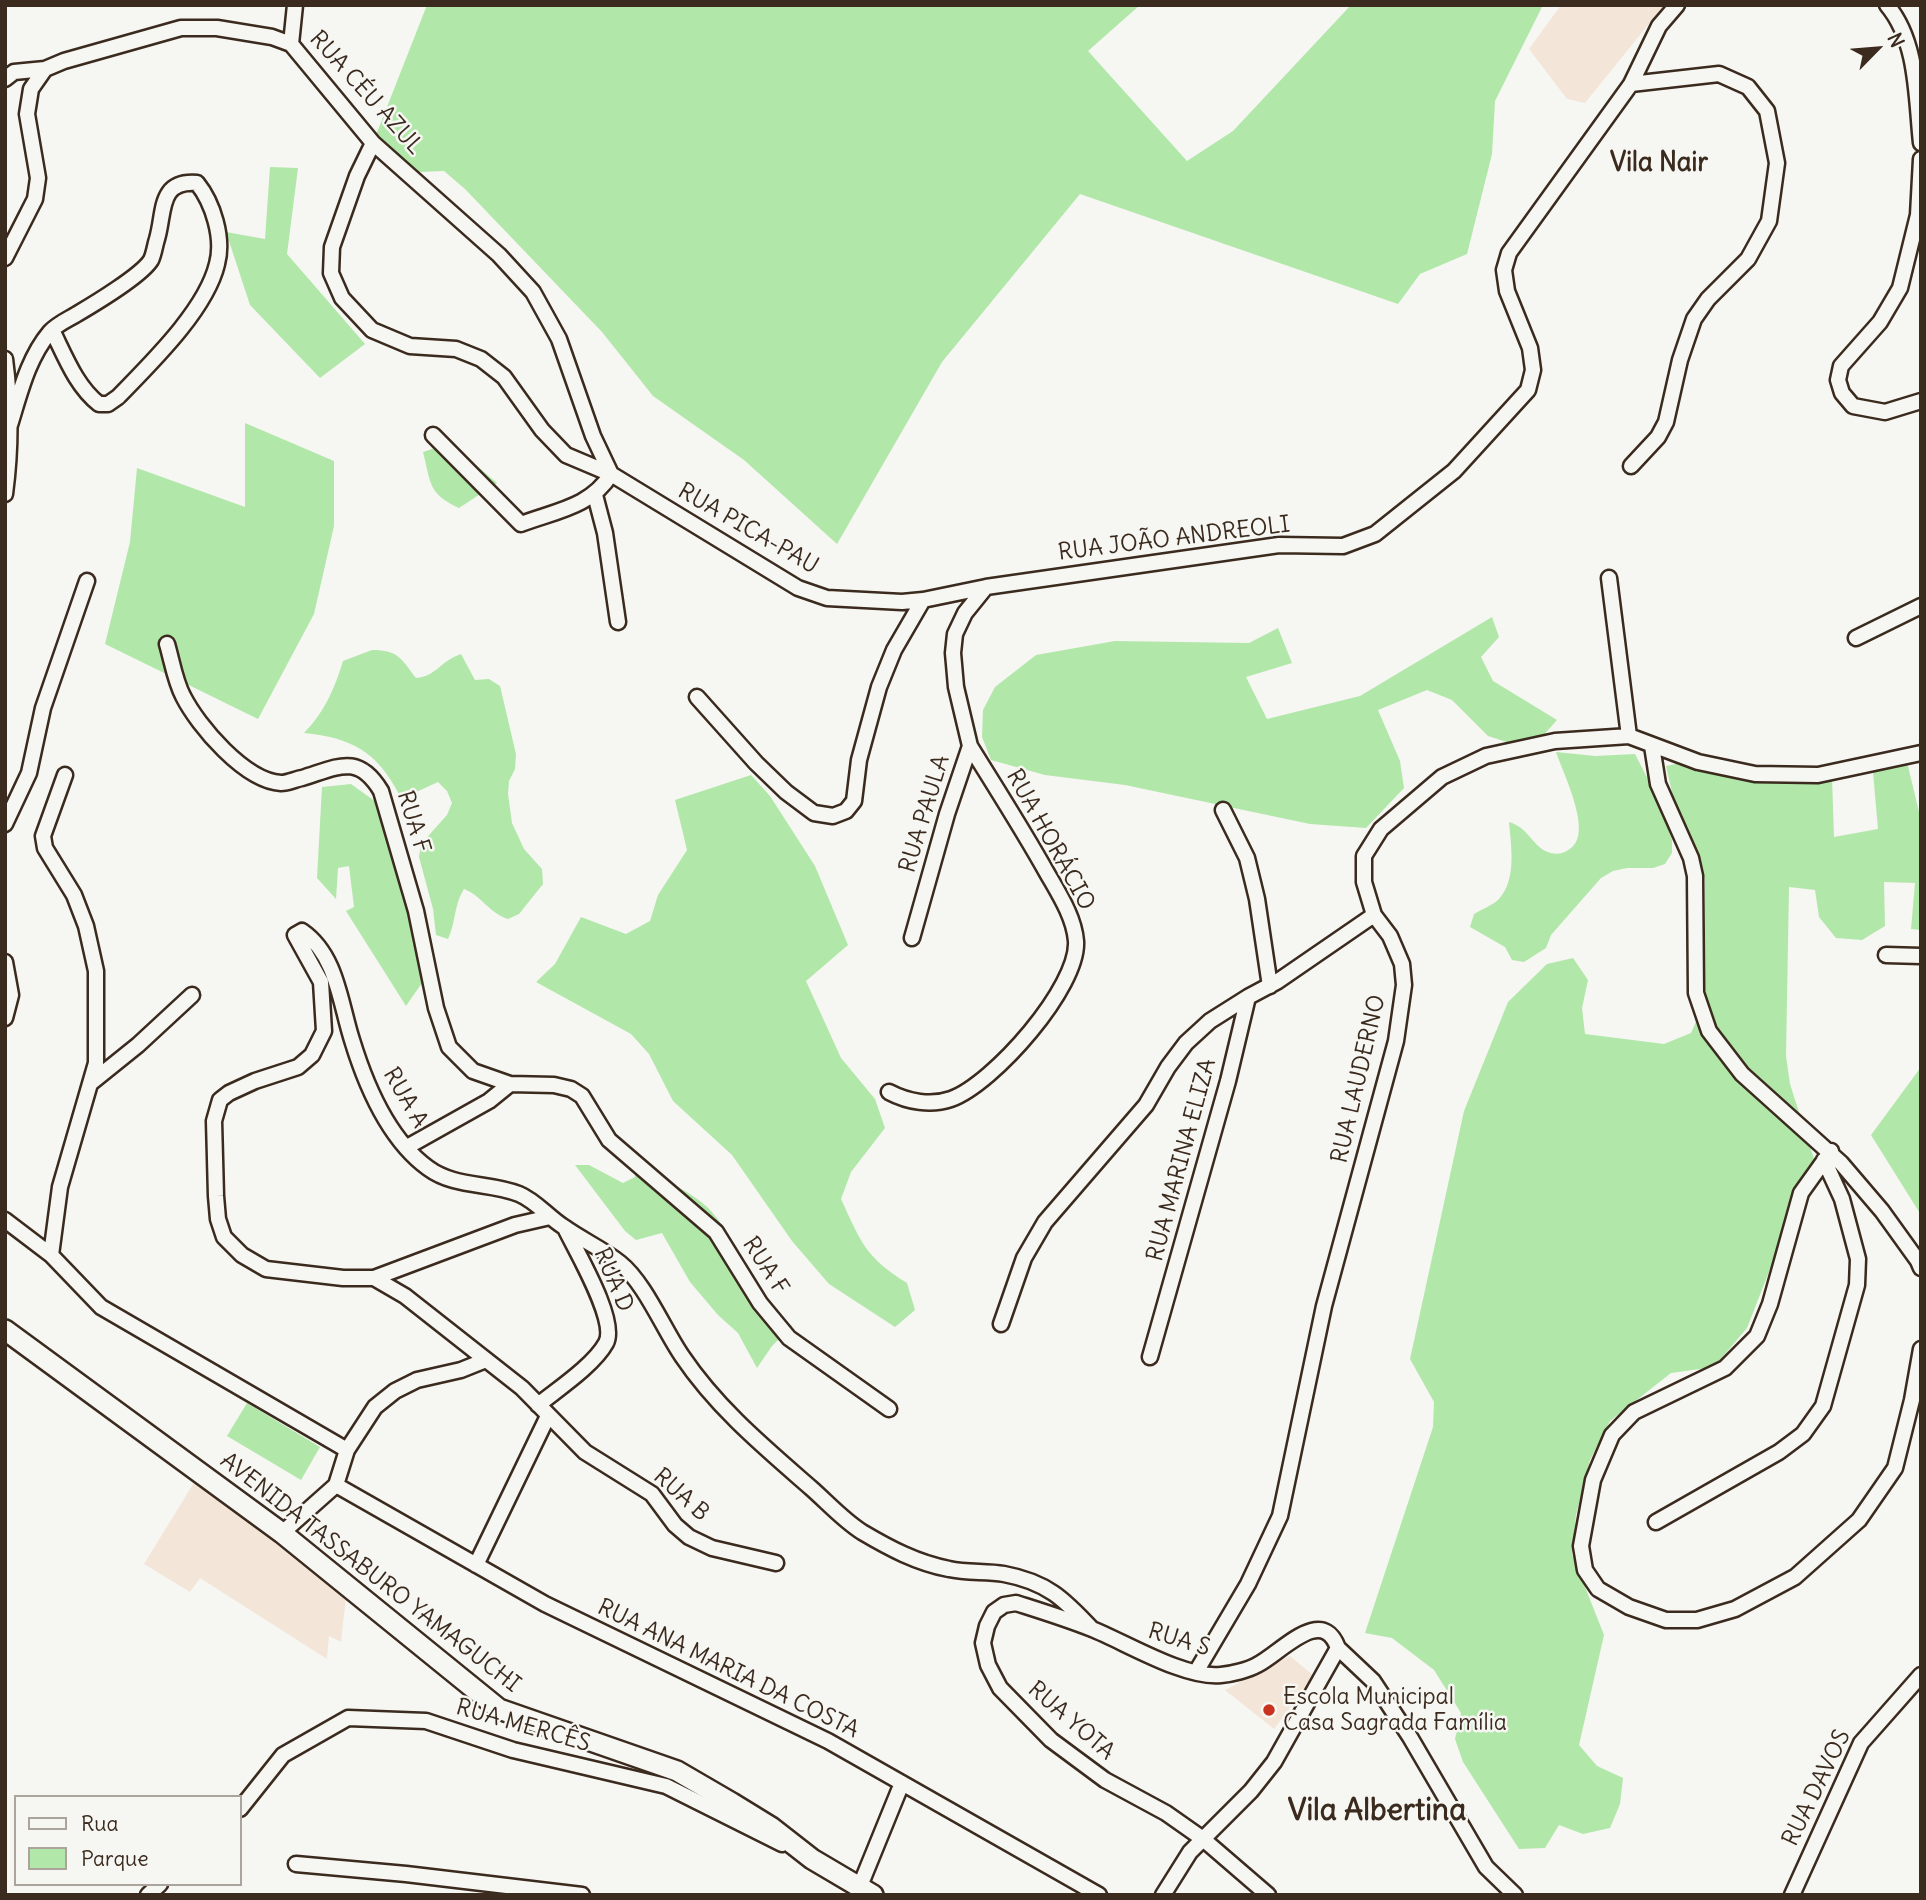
<!DOCTYPE html>
<html>
<head>
<meta charset="utf-8">
<style>
	body { margin:0 }
	#map { position:relative; width:1926px; height:1900px; overflow:hidden; background:#f6f6f2; font-family:Delius,sans-serif }
	canvas { display:block }
	.frame { position:absolute; inset:0; border:7px solid #3b2a1e; pointer-events:none }
	.legend { position:absolute; left:14px; top:1795px; width:228px; height:91px; box-sizing:border-box; background:#f6f6f2; border:2px solid #aba49d; margin:0; padding:9px 12px; list-style:none; font-size:21px; color:#3b2a1e }
	.legend li { display:flex; align-items:center; gap:14px; height:35px }
	.legend b { width:35px; border:2px solid #aba49d }
	.north { position:absolute; left:1842px; top:14px; width:70px; height:70px; -webkit-text-stroke:5px #f6f6f2; paint-order:stroke; rotate:65deg; font-size:19px; font-weight:700; line-height:28px; text-align:center; color:#3b2a1e }
	.north::after { content:''; display:block; margin:auto; width:24px; height:32px; background:#3b2a1e; clip-path:polygon(50% 0,100% 100%,50% 72%,0 100%) }
</style>
</head>
<body>
<div id="map">
<canvas width="1926" height="1900"></canvas>
<div class="frame"></div>
<ul class="legend">
<li><b style="height:9px;background:#f6f6f2"></b>Rua</li>
<li><b style="height:19px;background:#b2e7aa"></b>Parque</li>
</ul>
<div class="north">N</div>
</div>
<script>
const ctx = document.querySelector('canvas').getContext('2d');
ctx.lineJoin = 'round';
function fillPath(path, color) {
  ctx.fillStyle = color;
  ctx.fill(path, 'evenodd');
}
function trace(path, color, width, dash) {
  ctx.strokeStyle = color;
  ctx.lineWidth = width;
  ctx.lineCap = dash ? 'butt' : 'round';
  ctx.setLineDash(dash || []);
  ctx.stroke(path);
}
function write(font, color, halo, rows, align = 'center') {
  ctx.font = font + ' Delius,sans-serif';
  ctx.lineWidth = 5;
  ctx.setLineDash([]);
  ctx.textBaseline = 'middle';
  ctx.strokeStyle = halo;
  ctx.fillStyle = color;
  for (const [text, x, y, turn = 0] of rows) {
    ctx.save();
    ctx.translate(x, y);
    ctx.rotate((+turn || 0) * Math.PI / 180);
    ctx.textAlign = isNaN(turn) ? turn : align;
    if (halo) ctx.strokeText(text, 0, 0);
    ctx.fillText(text, 0, 0);
    ctx.restore();
  }
}
fillPath(new Path2D(`
	M1561,5H1664L1585,103L1567,99L1529,49Z
	M195,1481L346,1597L341,1642L329,1636L327,1659L200,1578L190,1592L144,1564Z
	M1290,1656L1314,1676L1274,1729L1225,1690Z`), '#f3e6d8');
fillPath(new Path2D(`
	M427,5H1140L1088,51L1187,161L1233,131L1351,5H1543L1495,101L1492,154L1467,254L1420,274L1398,304L1080,194L942,362L837,544L744,460L653,396L602,332L465,189L444,171L418,172L396,155L376,135Z
	M270,167L298,168L287,254L365,344L320,378L250,305L226,232L265,239Z
	M245,423L334,461V526L314,614L258,719L105,644L130,542L137,468L245,507Z
	M450,443L497,483L459,508C428,494 431,483 423,452Z
	M1492,617L1499,637L1481,657L1493,681L1557,720L1540,739L1513,744L1488,736L1452,700L1427,690L1378,710L1400,761L1404,788L1366,828L1310,824L1125,785L1045,775L991,760L982,737L983,710L995,687L1036,655L1115,641L1249,643L1278,628L1292,663L1246,677L1267,719L1360,696Z
	M372,650C399,650 401,659 416,678C437,676 440,661 461,654L475,680L489,679L500,686L516,754L515,769L509,781L508,794L512,823L524,849L542,869L543,884L519,914L508,919C489,913 482,896 464,889C454,904 456,922 448,939L436,935L433,909L419,857L421,844L447,815L452,803L447,791L438,782L414,793L399,794C376,751 352,738 304,733C324,713 335,688 343,661Z
	M1556,752L1595,756L1635,754L1660,803L1672,840V853L1665,864L1653,868H1627L1613,871L1601,878L1551,935L1546,948L1524,962L1512,960L1505,947L1470,927L1474,914C1482,909 1493,905 1499,899C1517,879 1511,846 1509,822C1530,828 1533,849 1551,853C1558,855 1565,853 1571,848C1593,832 1563,773 1556,752Z
	M1906,758L1921,820V930L1911,929L1915,883L1884,882L1885,926L1862,940L1836,938L1819,917L1815,890L1789,887L1786,1056L1790,1084L1815,1162L1789,1206L1779,1246L1747,1328L1714,1367L1671,1373L1610,1421L1590,1460L1576,1515L1572,1554L1604,1635L1579,1745L1597,1766L1623,1778L1620,1804L1610,1828L1583,1834L1559,1825L1545,1848L1519,1849L1463,1762L1455,1739L1461,1713L1434,1670L1392,1638L1365,1633L1433,1427L1434,1402L1410,1359L1464,1111L1508,1002L1547,964L1573,958L1588,980L1582,1008L1585,1034L1664,1044L1691,1033L1705,1001V880L1697,851L1673,797L1666,766L1690,761L1832,778L1834,837L1878,829L1873,772Z
	M751,775L770,796L815,866L848,945L806,981L841,1058L875,1099L885,1128L851,1172L841,1199C861,1242 865,1257 907,1283L915,1310L895,1327L829,1284L792,1241L732,1155L673,1101L649,1054L631,1034L536,982L555,964L581,917L626,934L650,921L658,895L687,850L675,800Z
	M351,784L376,802L435,964L406,1006L346,911L354,907L349,866L338,868L336,899L317,878L322,787Z
	M1921,1067V1215L1871,1135Z
	M637,1156C656,1181 690,1188 711,1211C742,1246 754,1297 792,1326L772,1346L757,1368L738,1333L718,1315L690,1282L662,1233L636,1240L625,1231L575,1165H589L623,1183L635,1177Z
	M247,1403L320,1447L301,1480L227,1436Z`), '#b2e7aa');
const street = new Path2D(`
	M1887,5C1918,42 1916,97 1921,143
	M291,44L295,5
	M5,79L14,72L45,69
	M373,143L357,176L332,247L331,273L342,298L372,330L410,346L456,349L481,359L504,377L542,430L566,455L611,474L798,588L827,598L902,602L923,600L986,587L1279,545L1343,546L1375,534L1454,471L1528,390L1533,370L1530,348L1507,291L1504,270L1509,253L1631,84L1659,26L1677,5
	M1921,159L1918,215L1900,288L1880,322L1841,366L1838,380L1842,393L1853,406L1885,412L1921,401
	M5,258L35,199L38,178L27,114L31,89L45,69L64,61L181,28H217L272,37L291,44L373,143L499,255L533,292L559,339L593,436L611,474
	M5,359C11,404 11,449 5,494
	M10,425C20,393 28,358 50,332C57,324 69,319 77,314C94,304 142,275 151,260C154,254 155,245 157,239C165,212 158,180 197,183C213,203 224,238 217,264C206,310 151,363 118,397L108,404H99C76,386 65,356 52,330
	M433,435L521,524C555,511 591,507 611,474
	M1631,466L1658,437L1666,422L1680,360L1694,319L1708,299L1748,259L1769,221L1777,163L1767,111L1748,87L1719,74L1631,84
	M595,495L605,533L618,622
	M1609,578L1629,736
	M1856,638L1921,606
	M167,644C172,661 175,681 183,696C198,726 245,781 281,783C288,783 296,779 302,778C338,767 358,753 381,791L416,911L436,1008L449,1047L473,1071L510,1084L554,1085L571,1089L582,1096L609,1140L716,1232L760,1303L789,1338L889,1409
	M697,697L756,763L786,792L814,813L833,816L846,811L854,801L859,760L879,687L894,650L923,600
	M1652,746L1658,784L1691,858L1695,876L1696,993L1709,1031L1742,1074L1841,1163L1882,1211L1918,1261L1921,1268
	M1223,810L1247,858L1257,899L1270,986
	M5,824L29,773L43,708L87,581
	M912,938L947,814L970,746L956,687L953,653L955,634L965,613L986,587
	M1886,955L1921,956
	M5,962L11,995L5,1018
	M92,1082L138,1045L192,995
	M889,1092C908,1102 931,1106 951,1099C993,1084 1079,987 1076,941C1074,917 1059,894 1047,873C1023,830 996,788 970,746
	M407,1147L489,1101L510,1084
	M1831,1151L1801,1193L1770,1304L1757,1336L1725,1368L1634,1412L1612,1435L1593,1480L1581,1546L1585,1570L1598,1589L1629,1607L1666,1620H1697L1735,1609L1795,1577L1859,1520L1895,1468L1912,1400L1921,1349
	M550,1217L515,1225L374,1278H343L266,1269L242,1255L224,1237L218,1219L216,1196L214,1121L220,1100L229,1093L255,1081L298,1067L312,1055L324,1031L321,982L295,935L302,931C337,955 340,1003 352,1040C366,1086 388,1139 428,1168C455,1188 489,1182 519,1194C536,1201 548,1217 564,1227C582,1240 603,1249 620,1263C645,1283 664,1330 682,1356C717,1408 764,1447 811,1488C827,1502 843,1520 862,1532C889,1548 917,1563 949,1569C967,1573 986,1571 1004,1574C1047,1582 1064,1599 1092,1629
	M5,1220L51,1255L101,1307L347,1450
	M51,1255L60,1187L96,1063V971L86,926L74,895L45,848L43,836L65,775
	M374,1278L405,1296L522,1388L585,1452L652,1494L675,1525L689,1537L712,1548L776,1563
	M1001,1324L1024,1258L1045,1222L1146,1105L1168,1067L1186,1043L1210,1021L1248,997
	M1150,1357L1228,1081L1248,997L1278,981L1374,915
	M538,1405C558,1389 594,1365 606,1343C618,1321 576,1251 565,1228
	M336,1485L545,1604L828,1741L1099,1895
	M1656,1522L1779,1452L1803,1434L1823,1406L1857,1285L1858,1259L1842,1199L1824,1160
	M282,1533L336,1485L347,1450L375,1407L395,1391L417,1380L461,1370L486,1360
	M476,1565L548,1416
	M1338,1648L1373,1681L1410,1737L1486,1867L1515,1895
	M1196,1672L1248,1584L1280,1516L1324,1306L1396,1041L1404,985L1402,964L1390,936L1374,915L1364,882V856L1381,829L1442,777L1486,756L1555,741L1629,736L1698,762L1755,774L1818,775L1921,753
	M240,1809L283,1755L348,1718L426,1721L513,1750L666,1786L782,1844
	M296,1864L406,1874L582,1895
	M860,1886L902,1783
	M148,1895L160,1884
	M1163,1895L1190,1852L1251,1791L1274,1762L1338,1648C1322,1604 1281,1653 1257,1665C1248,1670 1232,1674 1221,1675C1185,1679 1125,1642 1092,1629C1067,1619 1041,1611 1016,1603L1004,1605L994,1612L987,1626L983,1643L988,1665L1000,1688L1051,1740L1105,1780L1166,1813L1203,1839L1268,1895
	M1792,1895L1861,1743L1921,1675`);
const secondary = new Path2D(`
	M5,1330L282,1533L499,1709L677,1771L732,1803L771,1827L812,1859L873,1895`);
trace(street, '#3b2a1e', 19);
trace(secondary, '#3b2a1e', 24);
trace(street, '#f6f6f2', 14);
trace(secondary, '#f6f6f2', 19);
for (const [x, y, r, color] of [
	[1269,1710,7,"#c8321e"]
]) {
  const dot = new Path2D();
  dot.arc(x, y, r, 0, 2 * Math.PI);
  ctx.fillStyle = color;
  ctx.fill(dot);
  trace(dot, '#f6f6f2', 2.5);
}
write('23px', '#3b2a1e', '#f6f6f2', [
	["RUA CÉU AZUL",366,93,48],
	["RUA PICA-PAU",748,529,30],
	["RUA JOÃO ANDREOLI",1174,539,-7],
	["RUA PAULA",925,814,-73],
	["RUA F",413,822,73],
	["RUA HORÁCIO",1050,840,61],
	["RUA LAUDERNO",1359,1079,-77],
	["RUA A",405,1098,60],
	["RUA MARINA ELIZA",1182,1160,-75],
	["RUA F",765,1266,57],
	["RUA D",613,1280,67],
	["RUA B",681,1495,42],
	["AVENIDA TASSABURO YAMAGUCHI",370,1573,38],
	["RUA S",1179,1640,17],
	["RUA ANA MARIA DA COSTA",728,1669,26],
	["RUA YOTA",1071,1721,41],
	["RUA MERCÊS",523,1726,16],
	["RUA DAVOS",1817,1788,-64]
]);
write('23px', '#3b2a1e', '#f6f6f2', [
	["Escola Municipal",1283,1697],
	["Casa Sagrada Família",1283,1723]
], 'left');
write('bold 26px', '#3b2a1e', '#f6f6f2', [
	["Vila Nair",1659,164]
]);
write('bold 30px', '#3b2a1e', '#f6f6f2', [
	["Vila Albertina",1377,1811]
]);
</script>
</body>
</html>
